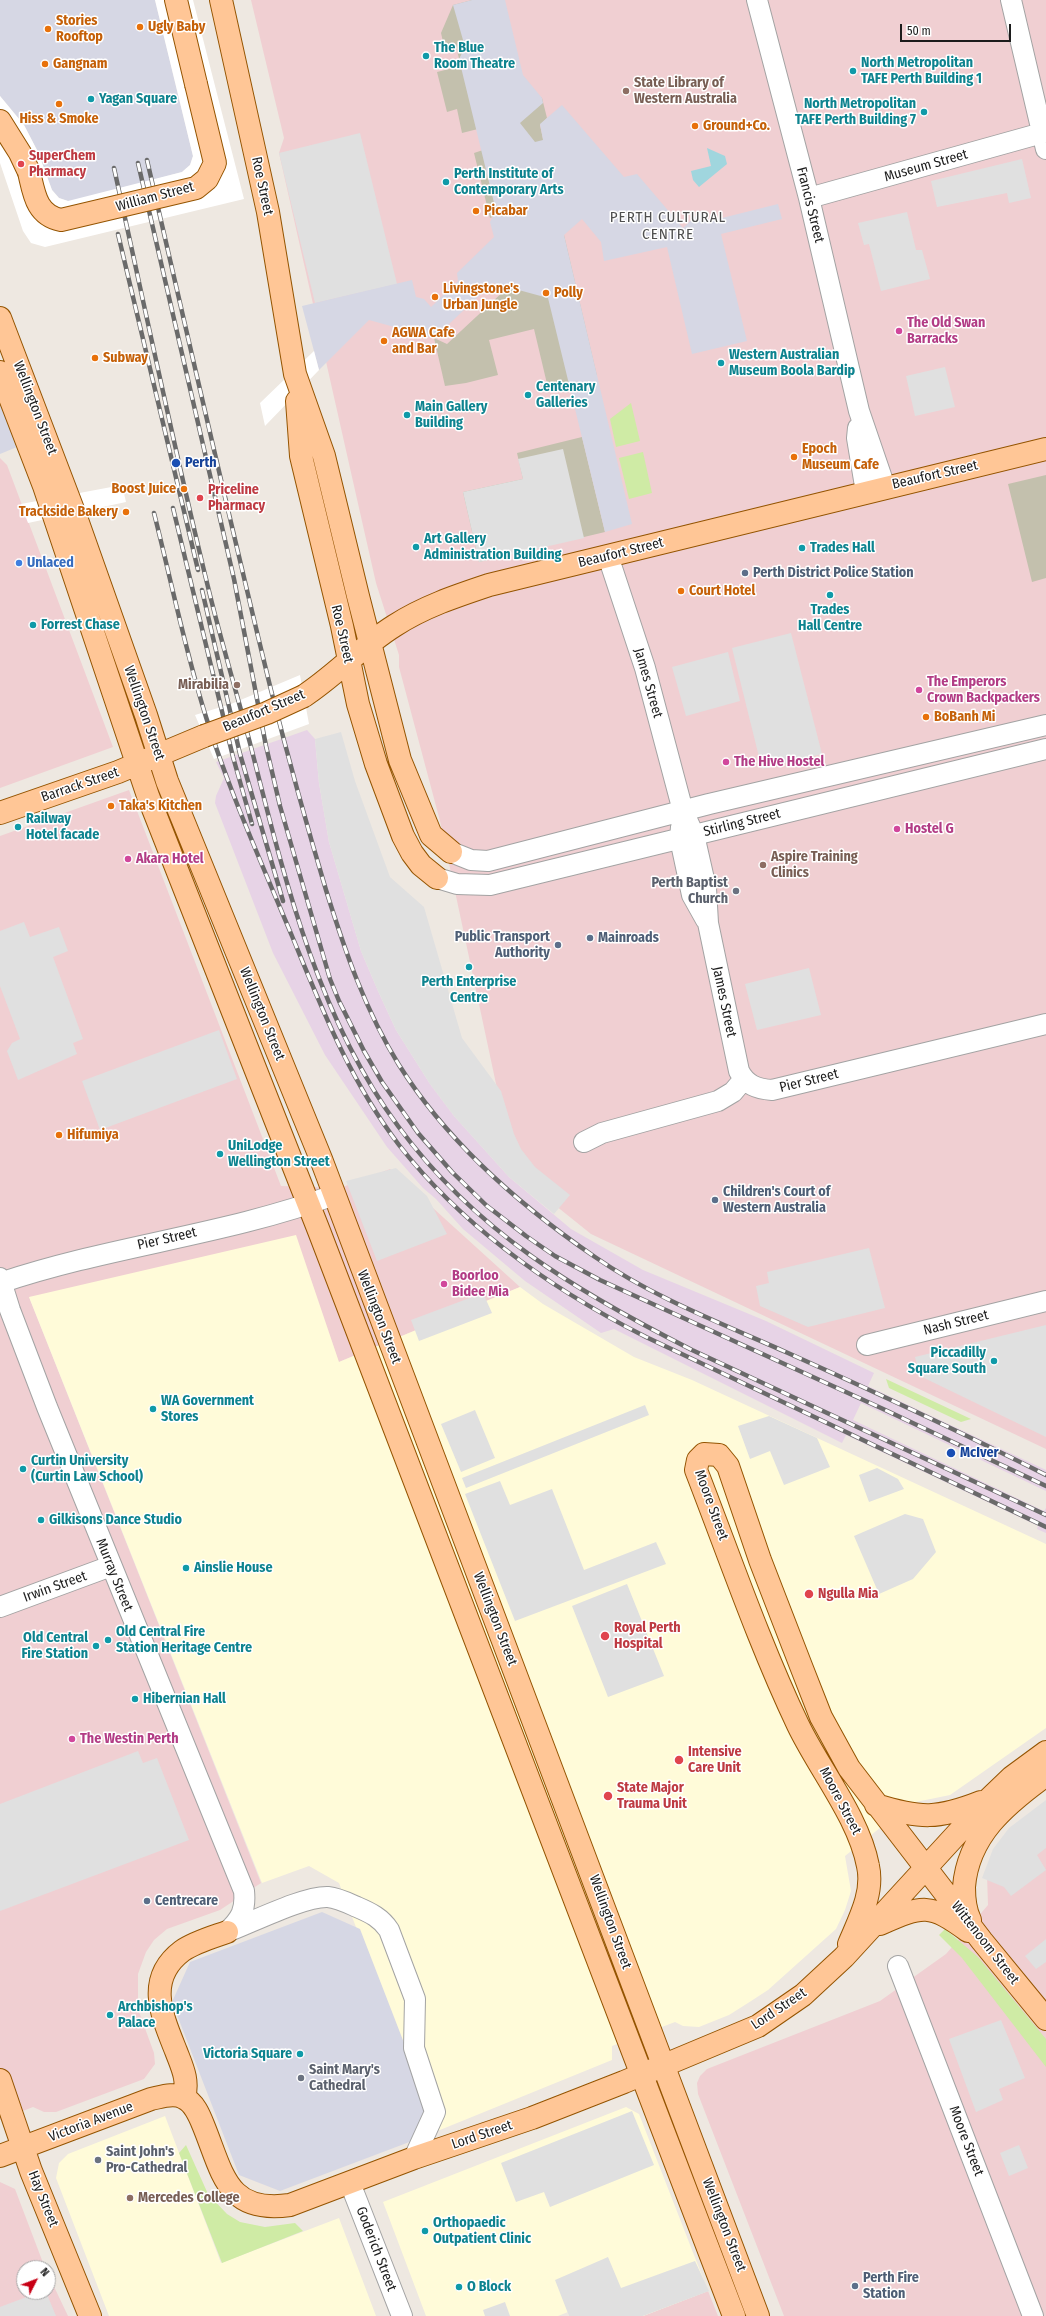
<!DOCTYPE html>
<html>
<head>
<meta charset="utf-8">
<style>
	body { margin:0 }
	#map { position:relative; width:1046px; height:2316px; overflow:hidden; background:#eee8e1; font-family:"Fira Sans Condensed",sans-serif }
	canvas { display:block }
	.north { position:absolute; left:16px; top:2260px; width:40px; height:40px; box-sizing:border-box; background:#fff; border:1px solid #a4a4a4; border-radius:50%; rotate:48deg; font-size:11px; font-weight:700; line-height:16px; text-align:center; color:#1c1c1c }
	.north::after { content:''; display:block; margin:auto; width:14px; height:18px; background:#c80015; clip-path:polygon(50% 0,100% 100%,50% 72%,0 100%) }
	.scale { position:absolute; left:900px; top:24px; width:111px; height:18px; box-sizing:border-box; border:2px solid #1c1c1c; border-top:0; padding-left:5px; font-size:12px; line-height:14px; white-space:nowrap; color:#1c1c1c; -webkit-text-stroke:3px #fff; paint-order:stroke }
</style>
</head>
<body>
<div id="map">
<canvas width="1046" height="2316"></canvas>
<div class="north">N</div>
<div class="scale">50 m</div>
</div>
<script>
const ctx = document.querySelector('canvas').getContext('2d');
ctx.lineJoin = 'round';
function fillPath(path, color) {
  ctx.fillStyle = color;
  ctx.fill(path, 'evenodd');
}
function trace(path, color, width, dash) {
  ctx.strokeStyle = color;
  ctx.lineWidth = width;
  ctx.lineCap = dash ? 'butt' : 'round';
  ctx.setLineDash(dash || []);
  ctx.stroke(path);
}
function write(font, color, halo, rows, align = 'center') {
  ctx.font = font + ' "Fira Sans Condensed",sans-serif';
  ctx.lineWidth = 3;
  ctx.setLineDash([]);
  ctx.textBaseline = 'middle';
  ctx.strokeStyle = halo;
  ctx.fillStyle = color;
  for (const [text, x, y, turn = 0] of rows) {
    ctx.save();
    ctx.translate(x, y);
    ctx.rotate((+turn || 0) * Math.PI / 180);
    ctx.textAlign = isNaN(turn) ? turn : align;
    if (halo) ctx.strokeText(text, 0, 0);
    ctx.fillText(text, 0, 0);
    ctx.restore();
  }
}
fillPath(new Path2D(`
	M251,0H1046V1449L591,1234L515,1173L440,821L399,667V655L376,583L359,508L279,153L284,138Z
	M0,458L7,465L113,747L0,788Z
	M129,790L281,1186L340,1188L390,1169L520,1287L339,1362L29,1297L261,1883L220,1910L167,1929L154,1940L146,1952L138,1974V2009L154,2053L155,2064L144,2079L56,2112H44L33,2107L0,2120V836Z
	M1046,1807V2316H784L698,2094L697,2083L700,2076L707,2069L880,2001L946,1954L988,1905L987,1875Z
	M0,2182L15,2189L45,2268H24V2292H48V2274L68,2316H0Z
	M708,2291L718,2316H643Z`), '#f0cfd2');
fillPath(new Path2D(`
	M307,730L315,739L319,783L329,842L361,951L378,991L396,1030L430,1084L454,1116L509,1177L571,1229L643,1270L766,1321L874,1373L868,1386L1046,1470V1491L861,1403L853,1420L1044,1511L1046,1508V1533L1037,1529L1038,1526L846,1435L842,1443L614,1329L601,1333L525,1281L463,1229L436,1199L423,1188L387,1147L325,1055L273,953L215,803L216,796L224,778L216,762Z`), '#e7d3e6');
fillPath(new Path2D(`
	M296,1235L339,1362L520,1287L543,1304L634,1357L692,1380L1046,1544V1728L950,1795L911,1803L845,1856L851,1891L845,1910L836,1929L768,1990L748,2003L729,2015L699,2027L683,2026L675,2022L612,2046V2060L435,2132L339,1883L309,1866L262,1883L29,1297Z
	M626,2107L639,2114L708,2291L643,2316H569L568,2312L558,2316H426L383,2202Z
	M165,2116L221,2263L339,2218L376,2316H109L56,2178L59,2163L68,2154Z`), '#fffbd9');
fillPath(new Path2D(`
	M472,0L510,78L542,98L547,118L540,125L559,212L502,240L495,216L490,218L474,153L483,150L478,129L462,133L457,109L447,112L437,72L461,66L455,43L444,46L441,33L453,5Z
	M564,235L597,376L548,388L534,329L489,340L498,375L466,383L445,386L434,338L447,344Z
	M582,437L605,532L479,562L463,492L523,479L517,453Z
	M1046,475V578L1032,582L1008,484Z`), '#c3c0ad');
fillPath(new Path2D(`
	M631,403L640,441L616,447L610,419Z
	M643,452L652,493L629,499L619,458Z
	M886,1379L971,1419L961,1422L889,1388Z
	M945,1929L978,1957L1046,2039V2067L962,1958L939,1935Z
	M186,2145L208,2194L227,2214L240,2222L265,2227L295,2223L303,2231L222,2263L179,2153Z`), '#cfeba5');
fillPath(new Path2D(`
	M360,133L397,284L315,303L279,153Z
	M1022,159L1031,198L1009,203L1007,193L937,207L931,181Z
	M907,212L916,250H922L930,279L881,291L869,244L864,245L858,223Z
	M945,367L955,407L915,416L906,376Z
	M563,449L584,538L479,562L463,492L523,479L518,459Z
	M791,633L822,754L762,769L732,648Z
	M728,652L740,701L686,716L672,667Z
	M341,732L355,781L390,877L424,907L462,1038L501,1091L514,1134L521,1149L535,1167L570,1195L554,1214L509,1177L454,1116L430,1084L396,1030L378,991L361,951L329,842L319,783L315,739Z
	M24,922L30,937L59,927L68,951L53,957L83,1039L73,1043L77,1054L18,1080L7,1051L12,1043L20,1039L0,986V931Z
	M809,968L821,1015L757,1030L745,984Z
	M219,1030L237,1079L100,1130L82,1081Z
	M396,1168L427,1196L447,1234L377,1261L346,1181Z
	M869,1248L885,1308L808,1327L760,1306L756,1286L769,1283L767,1272Z
	M483,1293L492,1313L419,1341L411,1320Z
	M1046,1325V1437L920,1376L915,1357Z
	M645,1405L649,1415L466,1488L462,1478Z
	M475,1410L495,1458L461,1472L441,1424Z
	M769,1416L817,1438L830,1467L784,1485L770,1451L750,1459L738,1426Z
	M877,1468L898,1479L904,1489L869,1502L859,1475Z
	M500,1481L510,1505L552,1489L584,1570L656,1542L666,1564L515,1621L465,1494Z
	M905,1514L923,1519L936,1552L913,1579L879,1594L854,1536Z
	M627,1584L664,1676L608,1697L572,1606Z
	M138,1751L143,1763L157,1758L189,1840L0,1911V1804Z
	M1046,1800V1848L1037,1855L1046,1870L1011,1896L1004,1887L982,1878L993,1849L1009,1828Z
	M1046,1939V1962L1036,1969L1025,1956Z
	M1001,2020L1025,2078L999,2089L1003,2100L976,2112L949,2039Z
	M632,2111L654,2165L550,2207L544,2192L516,2202L501,2163Z
	M1019,2145L1028,2168L1009,2176L1000,2153Z
	M608,2257L621,2288L695,2261L709,2291L643,2316H569L555,2280Z
	M40,2292H46L56,2316H0V2307Z
	M505,2302L510,2316H485L483,2310Z`), '#e0e0e0');
fillPath(new Path2D(`
	M0,0H155L193,156L190,165L182,172L77,201H68L59,198L52,190L38,152L24,125L0,96Z
	M472,0H505L523,75L542,98L543,103L520,123L535,142L543,140L540,124L562,105L624,177L637,174L683,228L701,211L710,221L778,204L782,219L721,234L747,341L692,354L667,247L604,261L601,242L582,219L564,235L632,524L605,532L548,298L493,283L434,338L369,320L319,370L302,306L412,280L416,297L424,299L431,307L458,281L457,273L494,237L490,222L496,211L459,59L465,47L453,5Z
	M0,402L17,447L0,454Z
	M322,1912L360,1929L428,2105L412,2141L280,2191L239,2175L172,2002L190,1962Z`), '#d6d7e4');
fillPath(new Path2D(`
	M707,148L725,156L727,164L699,187L693,180L691,171L711,166Z`), '#a0d6de');
fillPath(new Path2D(`
	M155,0H193L244,199L45,247L31,243L23,231L0,163V96L24,125L38,152L52,190L59,198L68,201L182,172L190,165L193,156Z
	M314,351L319,370L265,426L260,403Z
	M122,485L126,502L28,523L21,504Z
	M300,675L309,724L214,759L195,715L231,704Z`), '#fff');
const minor = new Path2D(`
	M757,0L809,198L859,411L885,487
	M1011,0L1046,149
	M809,198L1042,133
	M858,428L857,438L866,492
	M608,556L645,668L683,811L694,835L706,888L708,923L739,1071C746,1085 757,1089 772,1090L1046,1024
	M681,827L680,839L692,895L706,920
	M451,852L471,860L488,861L709,804L1046,725
	M437,878L457,884L490,885L1046,749
	M584,1142L602,1133L718,1101L733,1092L744,1079
	M0,1278L10,1310L47,1407L244,1891C246,1910 241,1919 227,1932
	M0,1283C109,1246 226,1235 334,1195
	M867,1345L1046,1301
	M0,1607L111,1566
	M229,1931C253,1922 304,1896 328,1897C338,1898 348,1903 357,1907C371,1913 381,1918 389,1930L415,1999L414,2048L435,2112L414,2158
	M898,1966L1033,2316
	M350,2183L402,2316`);
const major = new Path2D(`
	M176,0L196,84
	M221,0L268,212L295,374L324,456L358,596L400,760L431,835L451,852
	M0,121L20,153L29,172
	M0,318L77,520L146,715L167,781L321,1159L758,2316
	M0,372L44,486L148,796L319,1231L734,2316
	M297,401L301,456L342,626L358,704L376,764L403,836L412,853L421,865L437,878
	M304,696C336,675 362,646 394,626C423,607 456,596 489,585L1046,449
	M0,813L118,772L204,736
	M876,1805C921,1819 938,1819 981,1802
	M970,1920C965,1910 964,1897 964,1887C968,1835 1006,1804 1046,1775
	M880,1924C923,1905 930,1903 968,1931
	M849,1944C859,1920 874,1893 868,1866C859,1818 819,1769 798,1725C759,1643 729,1555 696,1470L698,1460L704,1454L719,1455L728,1466L760,1560L801,1666L821,1717L849,1768L982,1941L1046,2019
	M0,2080L31,2171L90,2316
	M184,2098C189,2080 182,2067 176,2051C162,2016 145,1979 182,1951C195,1942 213,1937 227,1932
	M0,2156L151,2099C161,2097 174,2092 184,2098C195,2103 200,2117 204,2127C223,2174 227,2214 290,2205L414,2158L532,2118L624,2082L758,2026L803,1995L844,1957L988,1800L1012,1777L1046,1752`);
trace(minor, '#a3a3a3', 22);
trace(major, '#945400', 24);
trace(minor, '#fff', 20);
trace(major, '#ffc696', 22);
const rail = new Path2D(`
	M147,160C188,337 228,514 271,690C288,757 306,823 326,890C345,951 365,1010 399,1065C448,1143 519,1205 595,1257C654,1298 723,1324 788,1353C875,1392 961,1432 1046,1475
	M138,163L234,579L266,746L280,806L330,979L339,1001L364,1051L382,1082L418,1133L452,1172L487,1206L526,1236L555,1256L600,1280L881,1408L1046,1486
	M114,168C145,308 174,448 208,587C221,641 237,694 251,747C284,877 317,1016 398,1126C476,1232 576,1291 692,1350L1046,1515
	M118,234L198,570
	M173,508L233,757L252,824
	M154,513C171,580 185,650 206,717C229,791 262,864 292,936C322,1009 350,1081 399,1145C464,1228 553,1290 646,1337L1046,1527
	M202,590L240,754L283,901`);
trace(rail, '#6a6a6a', 4.5);
trace(rail, '#fff', 3, [9]);
const majorBridge = new Path2D(`
	M29,172C34,193 36,215 61,220L196,188L207,179L215,163L196,84
	M204,736L267,713L304,696`);
trace(majorBridge, '#945400', 24, []);
trace(majorBridge, '#ffc696', 22);
for (const [x, y, r, color] of [
	[140,27,4,"#e8710a"],
	[48,29,4,"#e8710a"],
	[426,56,4,"#0f9aa8"],
	[45,64,4,"#e8710a"],
	[853,71,4,"#0f9aa8"],
	[626,91,4,"#8d6e63"],
	[91,99,4,"#0f9aa8"],
	[59,104,4,"#e8710a"],
	[924,112,4,"#0f9aa8"],
	[695,126,4,"#e8710a"],
	[21,164,4,"#e0444e"],
	[446,182,4,"#0f9aa8"],
	[476,211,4,"#e8710a"],
	[546,293,4,"#e8710a"],
	[435,297,4,"#e8710a"],
	[899,331,4,"#d1479c"],
	[384,341,4,"#e8710a"],
	[95,358,4,"#e8710a"],
	[721,363,4,"#0f9aa8"],
	[528,395,4,"#0f9aa8"],
	[407,415,4,"#0f9aa8"],
	[794,457,4,"#e8710a"],
	[176,463,5,"#1a4fb4"],
	[184,489,4,"#e8710a"],
	[200,498,4,"#e0444e"],
	[126,512,4,"#e8710a"],
	[416,547,4,"#0f9aa8"],
	[802,548,4,"#0f9aa8"],
	[19,563,4,"#3f7fe0"],
	[745,573,4,"#5c6f8a"],
	[681,591,4,"#e8710a"],
	[830,595,4,"#0f9aa8"],
	[33,625,4,"#0f9aa8"],
	[237,685,4,"#8d6e63"],
	[919,690,4,"#d1479c"],
	[926,717,4,"#e8710a"],
	[726,762,4,"#d1479c"],
	[111,806,4,"#e8710a"],
	[18,827,4,"#0f9aa8"],
	[897,829,4,"#d1479c"],
	[128,859,4,"#d1479c"],
	[763,865,4,"#8d6e63"],
	[736,891,4,"#6b7280"],
	[590,938,4,"#5c6f8a"],
	[558,945,4,"#5c6f8a"],
	[469,967,4,"#0f9aa8"],
	[59,1135,4,"#e8710a"],
	[220,1154,4,"#0f9aa8"],
	[715,1200,4,"#5c6f8a"],
	[444,1284,4,"#d1479c"],
	[994,1361,4,"#0f9aa8"],
	[153,1409,4,"#0f9aa8"],
	[951,1453,5,"#1a4fb4"],
	[23,1469,4,"#0f9aa8"],
	[41,1520,4,"#0f9aa8"],
	[186,1568,4,"#0f9aa8"],
	[809,1594,5,"#e0444e"],
	[605,1636,5,"#e0444e"],
	[108,1640,4,"#0f9aa8"],
	[96,1646,4,"#0f9aa8"],
	[135,1699,4,"#0f9aa8"],
	[72,1739,4,"#d1479c"],
	[679,1760,5,"#e0444e"],
	[608,1796,5,"#e0444e"],
	[147,1901,4,"#5c6f8a"],
	[110,2015,4,"#0f9aa8"],
	[300,2054,4,"#0f9aa8"],
	[301,2078,4,"#6b7280"],
	[98,2160,4,"#6b7280"],
	[130,2198,4,"#8d6e63"],
	[425,2231,4,"#0f9aa8"],
	[855,2286,4,"#5c6f8a"],
	[459,2287,4,"#0f9aa8"]
]) {
  const dot = new Path2D();
  dot.arc(x, y, r, 0, 2 * Math.PI);
  ctx.fillStyle = color;
  ctx.fill(dot);
  trace(dot, '#fff', 1.5);
}
write('bold 14px', '#c56008', '#fff', [
	["Stories",56,21],
	["Rooftop",56,37],
	["Ugly Baby",148,27],
	["Gangnam",53,64],
	["Hiss & Smoke",59,119,"center"],
	["Ground+Co.",703,126],
	["Picabar",484,211],
	["Livingstone's",443,289],
	["Urban Jungle",443,305],
	["Polly",554,293],
	["AGWA Cafe",392,333],
	["and Bar",392,349],
	["Subway",103,358],
	["Epoch",802,449],
	["Museum Cafe",802,465],
	["Boost Juice",176,489,"right"],
	["Trackside Bakery",118,512,"right"],
	["Court Hotel",689,591],
	["BoBanh Mi",934,717],
	["Taka's Kitchen",119,806],
	["Hifumiya",67,1135]
], 'left');
write('bold 14px', '#0d838f', '#fff', [
	["The Blue",434,48],
	["Room Theatre",434,64],
	["North Metropolitan",861,63],
	["TAFE Perth Building 1",861,79],
	["Yagan Square",99,99],
	["North Metropolitan",916,104,"right"],
	["TAFE Perth Building 7",916,120,"right"],
	["Perth Institute of",454,174],
	["Contemporary Arts",454,190],
	["Western Australian",729,355],
	["Museum Boola Bardip",729,371],
	["Centenary",536,387],
	["Galleries",536,403],
	["Main Gallery",415,407],
	["Building",415,423],
	["Art Gallery",424,539],
	["Administration Building",424,555],
	["Trades Hall",810,548],
	["Trades",830,610,"center"],
	["Hall Centre",830,626,"center"],
	["Forrest Chase",41,625],
	["Railway",26,819],
	["Hotel facade",26,835],
	["Perth Enterprise",469,982,"center"],
	["Centre",469,998,"center"],
	["UniLodge",228,1146],
	["Wellington Street",228,1162],
	["Piccadilly",986,1353,"right"],
	["Square South",986,1369,"right"],
	["WA Government",161,1401],
	["Stores",161,1417],
	["Curtin University",31,1461],
	["(Curtin Law School)",31,1477],
	["Gilkisons Dance Studio",49,1520],
	["Ainslie House",194,1568],
	["Old Central Fire",116,1632],
	["Station Heritage Centre",116,1648],
	["Old Central",88,1638,"right"],
	["Fire Station",88,1654,"right"],
	["Hibernian Hall",143,1699],
	["Archbishop's",118,2007],
	["Palace",118,2023],
	["Victoria Square",292,2054,"right"],
	["Orthopaedic",433,2223],
	["Outpatient Clinic",433,2239],
	["O Block",467,2287]
], 'left');
write('bold 14px', '#785e54', '#fff', [
	["State Library of",634,83],
	["Western Australia",634,99],
	["Mirabilia",229,685,"right"],
	["Aspire Training",771,857],
	["Clinics",771,873],
	["Mercedes College",138,2198]
], 'left');
write('bold 14px', '#be3a42', '#fff', [
	["SuperChem",29,156],
	["Pharmacy",29,172],
	["Priceline",208,490],
	["Pharmacy",208,506],
	["Ngulla Mia",818,1594],
	["Royal Perth",614,1628],
	["Hospital",614,1644],
	["Intensive",688,1752],
	["Care Unit",688,1768],
	["State Major",617,1788],
	["Trauma Unit",617,1804]
], 'left');
write('14px', '#1c1c1c', '#fff', [
	["Museum Street",926,166,-16],
	["Roe Street",262,186,78],
	["William Street",155,197,-15],
	["Francis Street",810,205,76],
	["Wellington Street",35,408,69],
	["Beaufort Street",935,475,-13],
	["Beaufort Street",621,553,-14],
	["Roe Street",342,634,77],
	["James Street",648,683,74],
	["Beaufort Street",264,711,-23],
	["Wellington Street",144,713,71],
	["Barrack Street",80,785,-19],
	["Stirling Street",742,823,-14],
	["James Street",724,1002,78],
	["Wellington Street",262,1014,68],
	["Pier Street",809,1081,-14],
	["Pier Street",167,1239,-13],
	["Wellington Street",379,1317,69],
	["Nash Street",956,1323,-14],
	["Moore Street",711,1505,70],
	["Murray Street",114,1575,68],
	["Irwin Street",55,1587,-20],
	["Wellington Street",495,1619,69],
	["Moore Street",840,1801,62],
	["Wellington Street",610,1922,70],
	["Wittenoom Street",985,1943,52],
	["Lord Street",779,2009,-34],
	["Victoria Avenue",91,2122,-21],
	["Lord Street",482,2135,-19],
	["Moore Street",966,2141,69],
	["Hay Street",43,2199,68],
	["Wellington Street",724,2225,69],
	["Goderich Street",376,2249,69]
]);
write('bold 14px', '#b23c85', '#fff', [
	["The Old Swan",907,323],
	["Barracks",907,339],
	["The Emperors",927,682],
	["Crown Backpackers",927,698],
	["The Hive Hostel",734,762],
	["Hostel G",905,829],
	["Akara Hotel",136,859],
	["Boorloo",452,1276],
	["Bidee Mia",452,1292],
	["The Westin Perth",80,1739]
], 'left');
write('bold 14px', '#164399', '#fff', [
	["Perth",185,463],
	["McIver",960,1453]
], 'left');
write('bold 14px', '#366cbe', '#fff', [
	["Unlaced",27,563]
], 'left');
write('bold 14px', '#4e5e75', '#fff', [
	["Perth District Police Station",753,573],
	["Public Transport",550,937,"right"],
	["Authority",550,953,"right"],
	["Mainroads",598,938],
	["Children's Court of",723,1192],
	["Western Australia",723,1208],
	["Centrecare",155,1901],
	["Perth Fire",863,2278],
	["Station",863,2294]
], 'left');
write('bold 14px', '#5b616d', '#fff', [
	["Perth Baptist",728,883,"right"],
	["Church",728,899,"right"],
	["Saint Mary's",309,2070],
	["Cathedral",309,2086],
	["Saint John's",106,2152],
	["Pro-Cathedral",106,2168]
], 'left');
ctx.letterSpacing = '1px';
write('15px', '#4f4f4f', '#fff', [
	["PERTH CULTURAL",668,218],
	["CENTRE",668,235]
]);
ctx.letterSpacing = '0px';
</script>
</body>
</html>
